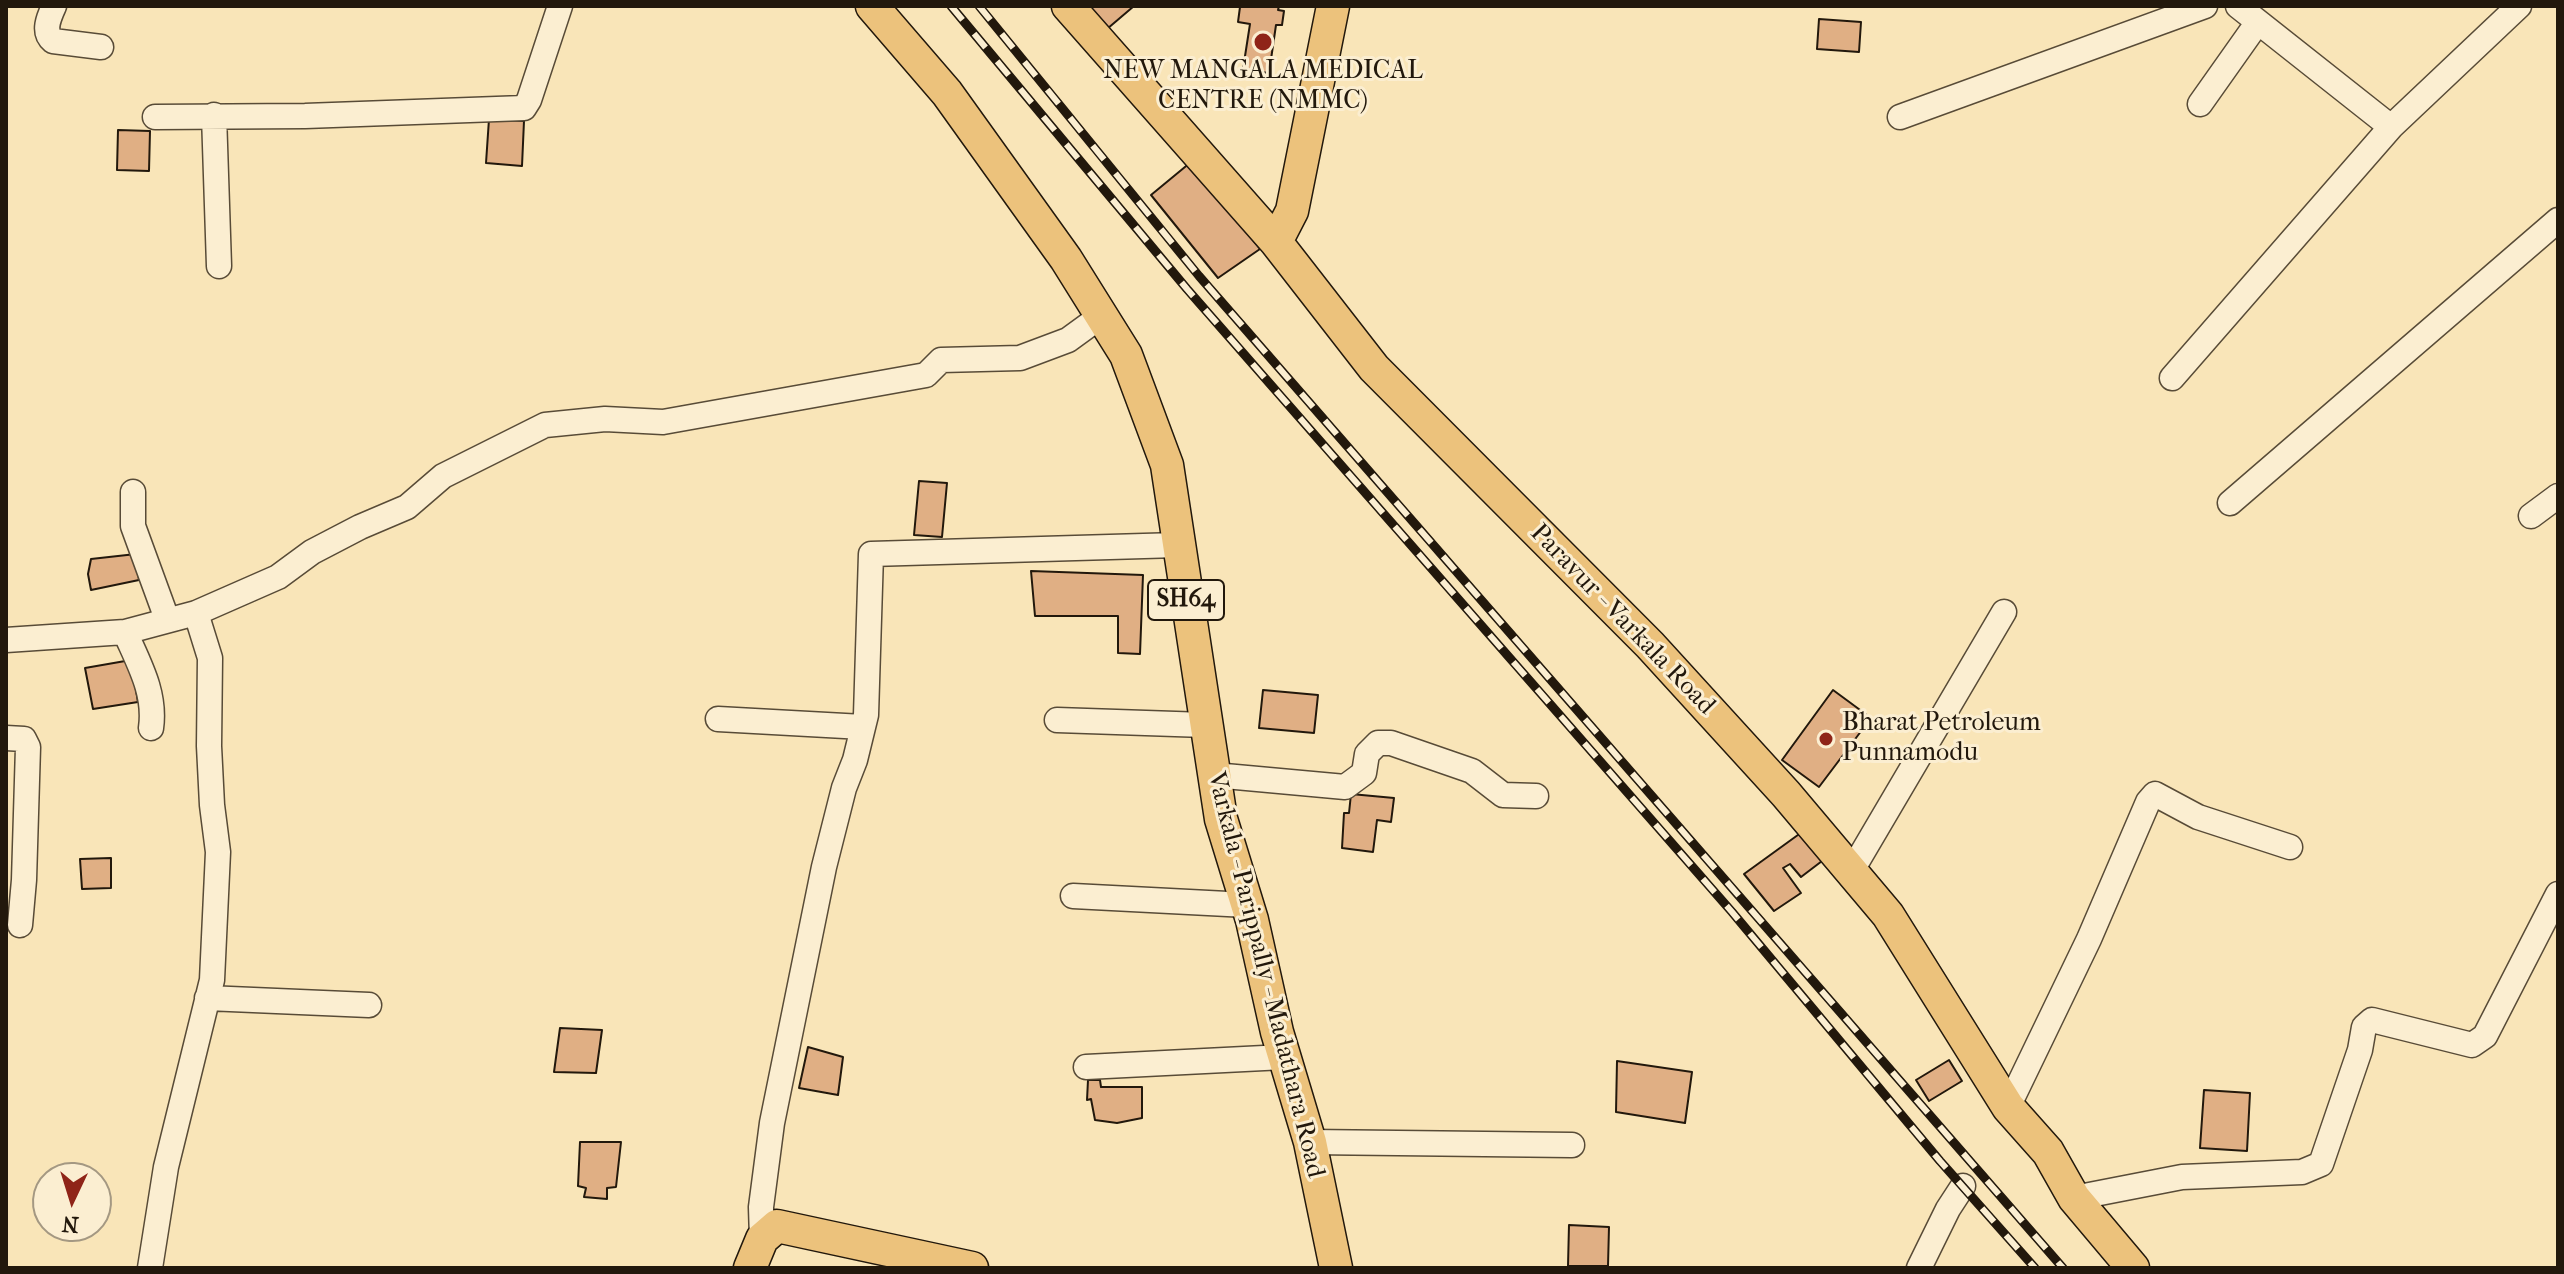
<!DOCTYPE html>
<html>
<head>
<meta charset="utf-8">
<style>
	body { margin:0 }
	#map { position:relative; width:2564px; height:1274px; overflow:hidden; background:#f9e5b8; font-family:"IM FELL French Canon",serif }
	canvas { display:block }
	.frame { position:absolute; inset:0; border:8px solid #22180c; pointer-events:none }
	.north { position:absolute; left:32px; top:1162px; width:80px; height:80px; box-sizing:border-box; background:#fbeed1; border:2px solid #a49882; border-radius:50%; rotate:184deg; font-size:22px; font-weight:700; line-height:32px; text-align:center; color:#22180c }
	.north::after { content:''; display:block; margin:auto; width:28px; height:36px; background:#8f2418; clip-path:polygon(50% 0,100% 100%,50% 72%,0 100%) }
</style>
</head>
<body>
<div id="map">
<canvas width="2564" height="1274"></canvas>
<div class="frame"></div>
<div class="north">N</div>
</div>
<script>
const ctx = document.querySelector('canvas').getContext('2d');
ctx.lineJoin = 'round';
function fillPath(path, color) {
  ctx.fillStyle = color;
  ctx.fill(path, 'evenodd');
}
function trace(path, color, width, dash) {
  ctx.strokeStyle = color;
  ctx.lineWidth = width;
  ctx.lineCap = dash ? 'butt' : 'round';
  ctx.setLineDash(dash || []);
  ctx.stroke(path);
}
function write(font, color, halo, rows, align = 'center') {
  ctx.font = font + ' "IM FELL French Canon",serif';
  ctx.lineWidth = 6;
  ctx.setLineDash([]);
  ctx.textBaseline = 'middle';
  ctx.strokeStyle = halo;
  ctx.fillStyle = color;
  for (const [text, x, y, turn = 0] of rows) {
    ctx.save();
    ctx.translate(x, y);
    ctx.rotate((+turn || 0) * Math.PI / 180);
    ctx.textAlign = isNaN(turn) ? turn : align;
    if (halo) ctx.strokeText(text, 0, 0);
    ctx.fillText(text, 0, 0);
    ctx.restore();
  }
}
const building = new Path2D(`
	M1088,6H1134L1107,29Z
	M1233,6H1279L1278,10L1284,11L1282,25H1276L1269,73L1243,69L1250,24L1238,22L1240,7Z
	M1819,19L1861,22L1859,52L1817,49Z
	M489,119L524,121L522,166L486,163Z
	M118,130L150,131L149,171L117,170Z
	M1191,162L1260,249L1218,278L1151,195Z
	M919,481L947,483L942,537L914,535Z
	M136,554L139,580L91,590L88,574L91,559Z
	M1031,571L1143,575L1140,654L1118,653V616H1035Z
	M131,660L138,702L93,709L85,668Z
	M1263,690L1318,695L1314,733L1259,728Z
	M1833,690L1871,718L1819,787L1782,760Z
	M1351,794L1394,798L1391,822L1377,820L1373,852L1342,848L1344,813H1349Z
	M1802,832L1822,861L1801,877L1790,864L1783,868L1801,893L1774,911L1744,874Z
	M111,858V888L82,889L80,859Z
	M560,1028L602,1030L596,1073L554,1072Z
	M808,1047L843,1057L838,1095L799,1088Z
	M1949,1060L1962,1081L1929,1101L1916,1080Z
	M1617,1061L1692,1072L1685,1123L1616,1112Z
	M1088,1080H1100L1101,1087H1142V1118L1117,1123L1095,1120L1091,1099L1087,1100Z
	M2204,1090L2250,1093L2247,1151L2200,1148Z
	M580,1142H621L616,1187L607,1188V1199L584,1197L586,1188L578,1186Z
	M1569,1225L1609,1227L1608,1266H1568Z`);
fillPath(building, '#e0af84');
trace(building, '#22180c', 2);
const minor = new Path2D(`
	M54,6C49,17 42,32 53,41L101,47
	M2238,6L2391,127L2519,6
	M2200,104L2258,22
	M214,115L219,266
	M155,117L305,116L524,108L529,100L560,6
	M1900,117L2205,6
	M2172,378L2391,127
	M133,492V526L167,619
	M2230,503L2558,220
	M2531,516L2558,496
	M125,632C139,664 156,693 151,728
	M6,640L125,632L196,613L278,577L312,552L360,527L407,507L443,476L545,425L605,419L663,422L926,375L941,360L1020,358L1068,340L1101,316
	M718,719L863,727
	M1057,720L1205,725
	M6,738L24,739L28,747L24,880L20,925
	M1214,775L1345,787L1364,773L1367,754L1378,743H1391L1472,771L1503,795L1536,796
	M1851,872L2004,612
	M1073,896L1247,905
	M207,998L369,1005
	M1086,1067L1284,1057
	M2008,1107L2089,939L2148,802L2155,794L2198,817L2290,847
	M1310,1142L1572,1145
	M2074,1198L2182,1177L2302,1172L2321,1164L2360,1050L2364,1027L2372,1020L2472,1045L2485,1036L2558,894
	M762,1239L761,1207L772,1123L824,867L844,788L855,760L866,715L871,554L1178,545
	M150,1268L166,1167L212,980L218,852L212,805L209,746L210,658L196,613
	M1919,1268L1948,1209L1963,1186`);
const major = new Path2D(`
	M872,6L947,93L1066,259L1126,355L1167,465L1221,819L1252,920L1277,1032L1310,1142L1336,1268
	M1068,6L1276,242L1374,368L1650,645L1786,794L1888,915L2008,1107L2048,1152L2074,1198L2133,1268
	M1276,242L1292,211L1333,6
	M750,1268L762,1239L777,1226L972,1268`);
trace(minor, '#584b37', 27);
trace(major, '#22180c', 35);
trace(minor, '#fbeed1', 24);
trace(major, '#ecc27c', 32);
const rail = new Path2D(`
	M951,6L1187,289L1732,912L1940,1161L2035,1268
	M979,6L1199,276L2063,1268`);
trace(rail, '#22180c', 9);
trace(rail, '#fbeed1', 6, [18]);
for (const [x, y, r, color] of [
	[1263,42,10,"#8f2418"],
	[1826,739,8,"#8f2418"]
]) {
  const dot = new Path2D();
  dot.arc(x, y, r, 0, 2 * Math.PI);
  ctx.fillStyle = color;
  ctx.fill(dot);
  trace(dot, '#fbeed1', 3);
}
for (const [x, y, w] of [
	[1186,600,76]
]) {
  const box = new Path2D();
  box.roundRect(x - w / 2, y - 20, w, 40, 6);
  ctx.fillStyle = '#fbeed1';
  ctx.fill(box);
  trace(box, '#22180c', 2);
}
write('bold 24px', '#22180c', null, [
	["SH64",1186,600]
]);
write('26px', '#22180c', '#fbeed1', [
	["NEW MANGALA MEDICAL",1263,72],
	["CENTRE (NMMC)",1263,102],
	["Bharat Petroleum",1842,724,"left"],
	["Punnamodu",1842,754,"left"]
]);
write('26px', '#22180c', '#fbeed1', [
	["Paravur - Varkala Road",1622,620,46],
	["Varkala - Parippally - Madathara Road",1265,975,76]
]);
</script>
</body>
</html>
